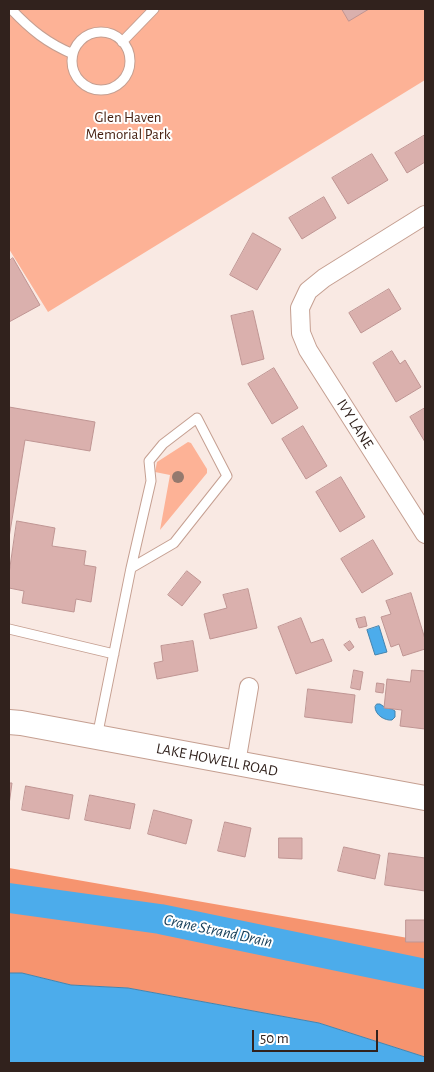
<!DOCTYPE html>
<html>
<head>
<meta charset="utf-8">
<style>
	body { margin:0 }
	#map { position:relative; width:434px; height:1072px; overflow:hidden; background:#f9e9e3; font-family:"Alegreya Sans",sans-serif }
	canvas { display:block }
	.frame { position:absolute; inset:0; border:10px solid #31221d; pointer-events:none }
	.scale { position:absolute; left:252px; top:1030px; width:126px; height:22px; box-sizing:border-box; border:2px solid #31221d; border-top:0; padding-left:6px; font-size:15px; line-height:18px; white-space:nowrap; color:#31221d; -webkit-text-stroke:4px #fff; paint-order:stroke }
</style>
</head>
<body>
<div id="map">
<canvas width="434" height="1072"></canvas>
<div class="frame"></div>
<div class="scale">50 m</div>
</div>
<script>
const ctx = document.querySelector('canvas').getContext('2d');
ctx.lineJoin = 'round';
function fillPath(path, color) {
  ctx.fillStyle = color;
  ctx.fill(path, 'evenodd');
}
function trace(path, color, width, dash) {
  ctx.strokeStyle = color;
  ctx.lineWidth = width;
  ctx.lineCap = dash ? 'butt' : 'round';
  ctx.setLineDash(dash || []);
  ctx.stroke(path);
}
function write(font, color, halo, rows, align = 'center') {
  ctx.font = font + ' "Alegreya Sans",sans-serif';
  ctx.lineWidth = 4;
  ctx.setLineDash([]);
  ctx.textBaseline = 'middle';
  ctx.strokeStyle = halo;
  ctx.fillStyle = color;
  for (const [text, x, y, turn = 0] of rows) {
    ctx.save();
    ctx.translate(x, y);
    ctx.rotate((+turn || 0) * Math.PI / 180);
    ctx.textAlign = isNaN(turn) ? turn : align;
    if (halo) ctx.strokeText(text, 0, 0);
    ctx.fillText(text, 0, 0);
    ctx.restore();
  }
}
fillPath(new Path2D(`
	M9,9H425V80L48,312L9,249Z
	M188,442L191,443L207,469V473L160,530L170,475L155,472L157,462Z`), '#fdb296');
fillPath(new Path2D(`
	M9,868L425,941V1057L319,1023L128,988L71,985L22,973H9Z`), '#f6946f');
const water = new Path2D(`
	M379,626L387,652L375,655L367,630Z
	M377,704H380L386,708L392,709L395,711V717L392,720C385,721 375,715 375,707Z
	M9,973H22L71,985L128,988L319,1023L425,1057V1063H9Z`);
fillPath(water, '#4caceb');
trace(water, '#4483ad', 1);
trace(new Path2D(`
	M9,898L160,919L425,974`), '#4caceb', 30);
const building = new Path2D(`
	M342,9H369L349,21Z
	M425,135V162L407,173L395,153Z
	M372,154L388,180L348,204L332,178Z
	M324,197L336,218L302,239L289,218Z
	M253,233L281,249L257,290L230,275Z
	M13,258L40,305L9,322V261Z
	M389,289L401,309L361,333L349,313Z
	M253,311L264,359L242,365L231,316Z
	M392,351L400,364L405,360L421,387L396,402L373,363Z
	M274,368L298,408L272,424L248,384Z
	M9,407L95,422L90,451L25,440L9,538Z
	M425,408V442L410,417Z
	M303,426L327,466L306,479L282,439Z
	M341,477L365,517L340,532L316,492Z
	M17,521L55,528L52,546L86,551L84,565L96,567L91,602L76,599L74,612L22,603L24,591L9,588V574Z
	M373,540L393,574L362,593L341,559Z
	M187,571L201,582L182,606L168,595Z
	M248,589L257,628L210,639L204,614L227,608L223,595Z
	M411,593L425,639V649L403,656L399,644L391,647L381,617L391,614L386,601Z
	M365,617L367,626L359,628L356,619Z
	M301,618L311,643L323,639L332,661L296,674L278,627Z
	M193,641L198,671L157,679L154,663L163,661L161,646Z
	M350,641L354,647L349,651L344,645Z
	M354,670L363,672L360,690L351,688Z
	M412,670L425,671V729L400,726L402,710L384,708L387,679L410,682Z
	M377,683L384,684L383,693L376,692Z
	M308,689L355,695L352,723L305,717Z
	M9,783H12L9,805Z
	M26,786L73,795L69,819L22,810Z
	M90,795L135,804L130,829L85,820Z
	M154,810L192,820L186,844L148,834Z
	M225,822L251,828L245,857L218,851Z
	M279,838H302V859L279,858Z
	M344,847L380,855L375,879L338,871Z
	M389,853L425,858V891L385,885Z
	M406,920H425V942H406Z`);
fillPath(building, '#dab0ad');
trace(building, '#bf9593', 1);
const lane = new Path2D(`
	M11,9C31,30 47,43 73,54
	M72 61a29 29 0 1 1 58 0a29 29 0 1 1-58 0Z
	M122,42L154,9
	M9,629L114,654
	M97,737L131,568L174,543L227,476L197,418L163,444L149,461L151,481L131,568`);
const street = new Path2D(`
	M425,215L324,278L308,291L300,308L301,333L308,350L425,534
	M236,763L249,687`);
const secondary = new Path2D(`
	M9,722L21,723L425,798`);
trace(lane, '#c59f91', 11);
trace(street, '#c59f91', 20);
trace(secondary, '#c59f91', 26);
trace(lane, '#fff', 9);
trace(street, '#fff', 18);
trace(secondary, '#fff', 24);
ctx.fillStyle = '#95796e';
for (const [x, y] of [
	[178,477]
]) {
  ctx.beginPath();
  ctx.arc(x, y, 6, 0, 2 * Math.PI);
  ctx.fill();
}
write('15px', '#441e0f', '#fff', [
	["Glen Haven",128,117],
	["Memorial Park",128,134]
]);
write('15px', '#31221d', '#fff', [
	["IVY LANE",355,424,58],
	["LAKE HOWELL ROAD",217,760,11]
]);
write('italic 16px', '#18405a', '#fff', [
	["Crane Strand Drain",218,931,12]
]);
</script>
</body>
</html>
